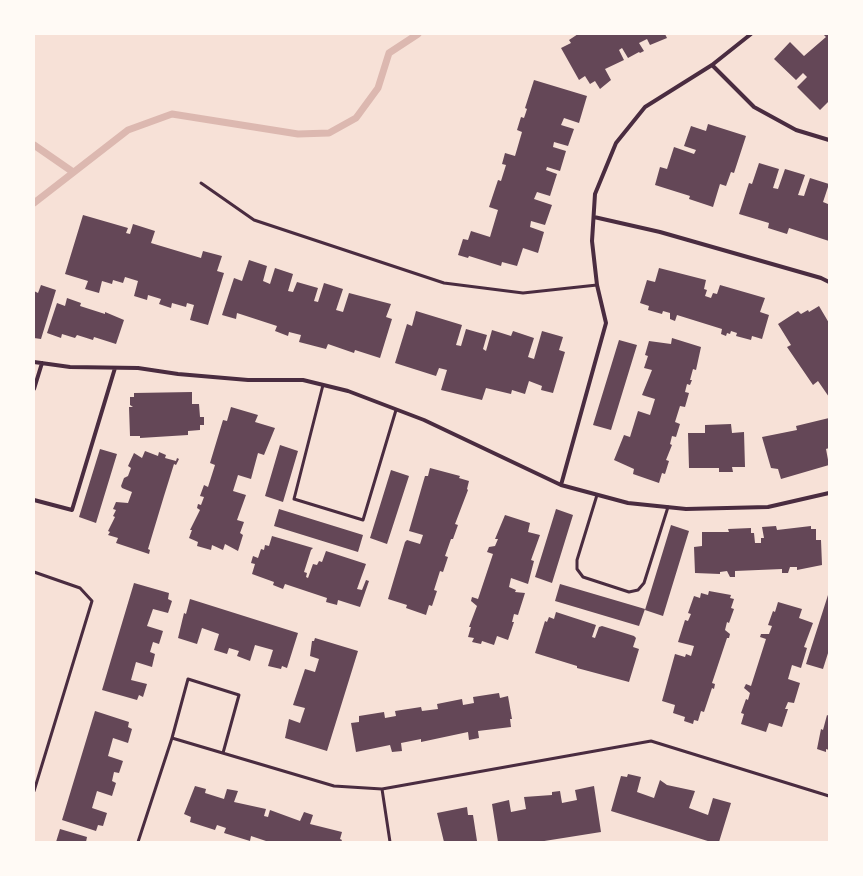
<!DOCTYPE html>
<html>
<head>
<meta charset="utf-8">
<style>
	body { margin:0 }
	#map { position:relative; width:863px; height:876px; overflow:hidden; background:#f7e1d7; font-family:Ubuntu,sans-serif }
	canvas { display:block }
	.frame { position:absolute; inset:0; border:35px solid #fffaf5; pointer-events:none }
</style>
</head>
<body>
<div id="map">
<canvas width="863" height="876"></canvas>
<div class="frame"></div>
</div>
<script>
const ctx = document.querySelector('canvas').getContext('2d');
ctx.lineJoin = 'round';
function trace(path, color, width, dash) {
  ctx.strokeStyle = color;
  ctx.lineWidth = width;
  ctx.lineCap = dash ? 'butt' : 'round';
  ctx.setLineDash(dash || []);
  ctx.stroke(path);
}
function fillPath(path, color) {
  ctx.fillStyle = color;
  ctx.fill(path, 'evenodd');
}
trace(new Path2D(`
	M34,145L73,172
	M34,203L128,130L172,114L298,134L329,133L356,118L378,88L389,53L418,34`), '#dcb8b0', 7);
fillPath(new Path2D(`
	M578,34H665L667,38L650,45L647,39L639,43L644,51L640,53L639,52L628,58L622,48L619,50L624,60L605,69L611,80L600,89L595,81L590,84L585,76L579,80L561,48L571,43L569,40Z
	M823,34H829V101L820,110L797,87L807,77L803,73L796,80L774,59L790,42L804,56L826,37Z
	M534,80L587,96L579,123L564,118L561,125L574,129L568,146L554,142L553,147L566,151L560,171L547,167L546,170L557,174L550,196L537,192L534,199L552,205L545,225L531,221L530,227L544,232L538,253L523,248L517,266L502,262L501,266L469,256L468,258L458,255L463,239L468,240L471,231L490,237L498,210L489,207L498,180L501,181L506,165L502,164L505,153L515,156L522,132L517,130L521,117L524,118L527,109L525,108Z
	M708,124L746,136L734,173L731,172L726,186L720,184L713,207L689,199L690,196L655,185L660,167L667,169L674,147L694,154L696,150L684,146L691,126L706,131Z
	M759,163L779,169L773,188L778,189L785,169L805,175L798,195L804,196L810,178L829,184L823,202L828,204L829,201V241L789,228L787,234L768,228L769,223L739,214L749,183L752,184Z
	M83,215L128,228L126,233L130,234L133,224L155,231L151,243L201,258L203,251L222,256L217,271L224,273L208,325L190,320L194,305L187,303L186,307L172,303L171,308L159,304L161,299L148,295L147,300L134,296L138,281L125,277L123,283L113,280L112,284L102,281L99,293L85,289L88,281L65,274Z
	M249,260L267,266L263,281L270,284L275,268L293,274L288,291L293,292L297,282L318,288L314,301L318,302L324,283L343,289L336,310L343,312L349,293L391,304L386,317L392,319L380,358L355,350L354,353L328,344L326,349L299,342L301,335L289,332L288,336L275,331L277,326L237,313L236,319L222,315L234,278L242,281Z
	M659,268L706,280L704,289L707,290L705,296L711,298L713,293L717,294L720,285L765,298L760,312L769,315L762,339L752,336L751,340L736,336L737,333L731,331L730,334L727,333L726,336L721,334L722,329L677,315L675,321L670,319V313L663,311L662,314L648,310L649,306L640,303L647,280L655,282Z
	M41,285L56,290L41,339L34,338V291L38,293Z
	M67,298L81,303L80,306L105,314V312L124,320L116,344L94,337L93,340L77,335L75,338L62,334L61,338L47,333L57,303L65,306Z
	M819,306L829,323V397L818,381L813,385L787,347L791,345L778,324L798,311L801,314L808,310L809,312Z
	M416,311L462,325L456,345L461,346L466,329L487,335L483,349L486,351L492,330L511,336L513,331L534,338L528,357L534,359L542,331L563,337L559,350L565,352L553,393L541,390L542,386L529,381L525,394L512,390L511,394L486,388L482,400L441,390L447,370L439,368L436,376L395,363L407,324L412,326Z
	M672,338L701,347L696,370L693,369L690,380H692L690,385L687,384L685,392L689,393L685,407L680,406L675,422L680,424L676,437L672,436L670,444L672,445L666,460L669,461L665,474L662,473L659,483L633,474L634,469L614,460L624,435L630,437L638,411L650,415L655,399L642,395L652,370L644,368L648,356L645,355L649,341L671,344Z
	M619,340L637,345L611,430L593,425Z
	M192,392V404H199L200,417H204V425H200V430L188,431V435L140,438V436H130L129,407H133L130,405V397H134V393Z
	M231,407L258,415L255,422L275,428L264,455L258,453L251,479L238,475L233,491L246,495L237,520L244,522L240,533L243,535L238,551L225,544L223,550L212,545L211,550L197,546L198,542L189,538L192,530H190L200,510L197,508L198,504L201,505L204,497L200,496L204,485L208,487L215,465L210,463L223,420L227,421Z
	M829,418V448L826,449L829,465L781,479L778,469L771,468L762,437L797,430L796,426Z
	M731,424L732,433L744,432L745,467H732L733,472H719V468H689L688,433H705V425Z
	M280,445L298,451L283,502L265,496Z
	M100,449L117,454L96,523L79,517Z
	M145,451L158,456L159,452L166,455L165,458L176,461L177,458L179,459L176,465L174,464L164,496L148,549L150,550L149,554L116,543L118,538L108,535L110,532L108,531L115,517L113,516L116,510L113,509L116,502L128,503L132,492L122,488L121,486L124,478L128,476L131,468L128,466L134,453L142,458Z
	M430,468L460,476L459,478L469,481L467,489L468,490L455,524L458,525L453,539H451L445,556L448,557L443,572L440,571L434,590L437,591L432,606L429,605L426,615L406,608L407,605L388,599L405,542L407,540L420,544L423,535L409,531L425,476H428Z
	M391,470L409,476L387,544L370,538Z
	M279,509L363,535L358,552L274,526Z
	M556,509L573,515L552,583L535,577Z
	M505,515L530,523L528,532L540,535L531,560L534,561L528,584L511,578L509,587L516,590L515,592L525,593L518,615L514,614L512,622H514L508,640L497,636L494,645L482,641L481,644L472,642L474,638L468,637L471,627H469L477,606L471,601L472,597L478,599L493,554L487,552L489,547L495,546L498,539H495Z
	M671,525L689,531L663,616L645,610Z
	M776,526L777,530L811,526V529H816V540H821L822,565L797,570V567H790L788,573H782V569L735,571V577H730L727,571L720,572V574L695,573L694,547L702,546V532H729L728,529L751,528V533H754L755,543H761V538H764L762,527Z
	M272,536L313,548L311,550L304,572L307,573L306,577L308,578L313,564L317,565L319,561L322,562L326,551L366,564L357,589L362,590L366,580L369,581L360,607L338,600L337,605L326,602L327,598L285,584L283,589L273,585L274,582L252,574L255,564L251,563L253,556L258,558L261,549L264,550L265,545L269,546Z
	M134,583L169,593L168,599L172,601L168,613L153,609L147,626L163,631L159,644L153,642L150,652L155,654L152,667L136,662L131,680L147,684L143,697L139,695L137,700L102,690Z
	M560,584L645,609L639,626L555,601Z
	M709,591L731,595L730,598L734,599L731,608L734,609L729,623L727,622L725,630L730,634L729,638H727L712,683L715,684L714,689L712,688L704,712L701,711L698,721L694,720L693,724L684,721L685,717L673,713L675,705L662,701L675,654L685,657L686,654L691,656L694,646L678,642L685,620L688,621L691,614L688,613L694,596L700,598L701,593L708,595Z
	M828,595H829V650L823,669L806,664Z
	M190,599L298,633L287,668L282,666L281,669L268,666L273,650L255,645L250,661L237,656L239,651L229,648L227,654L214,650L219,634L202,628L197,644L178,638L184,613L186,614Z
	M778,602L802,609L799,618L813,623L804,647L807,648L801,668L792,665L788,679L800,683L794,703L788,702L785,709H788L782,727L769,723L766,732L741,724L744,714L741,713L746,699L748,700L750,693L744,688L746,684L751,686L766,639L760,637L761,634H769L772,626L768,625L773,611L775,612Z
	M556,612L596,625L592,637L595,638L599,627L602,626L634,636L636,638L633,647L639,649L629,682L577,668V666L535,653L545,621L547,622L549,617L554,619Z
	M315,638L358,651L327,751L285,738L289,719L300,723L305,708L293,705L305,669L315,672L319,659L310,656L312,641H314Z
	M499,693L500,698L508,696L512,719H510L511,727L478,731L479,738L469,740L468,732L421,742V739L401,743L402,751L392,752L390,745L356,752L351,723L359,722V716L384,712L385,718L396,716L395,711L421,707L422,711L438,709L437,704L462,699L463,705L474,703L473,697Z
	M95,711L129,722L128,727L132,729L128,743L113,738L108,756L123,761L119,773L114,772L112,781L116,783L112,796L97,791L92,808L107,813L103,826L98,825L96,831L62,820Z
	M827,715L829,716V750L826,749V752L817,749L821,729L823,730Z
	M628,774L641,777L637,792L654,798L660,780L667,785L695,791L689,808L708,815L713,798L731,803L719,842H711L611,811L621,776L627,777Z
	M195,786L206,789L205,793L224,799L227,789L238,791L234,802L266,809L264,816L268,817L270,810L300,821L304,812L313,815L310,824L342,832L340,839L342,840L341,842H266V841L251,836L250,841L224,833L226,828L217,825L215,830L190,822L191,817L184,814Z
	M594,786L601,832L538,842H498L492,804L509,800L511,812L526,809L524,797L552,795V792L560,791L562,803L577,800L575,790Z
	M467,807L468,815H473L477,841L473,842H444L437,813Z
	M60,829L87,837L86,842H56Z`), '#644757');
trace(new Path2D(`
	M201,183L254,220L444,283L523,293L597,285
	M323,385L294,499L363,520L396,410
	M597,495L577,560V569L583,577L629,592L638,590L644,583L668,507
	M34,572L80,588L92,601L34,791
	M172,738L188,679L239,695L223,753
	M382,789L390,842
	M138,842L172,738L334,786L382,789L651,741L829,796`), '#4a2c40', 3);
trace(new Path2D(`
	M712,65L754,107L796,130L829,140
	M594,217L660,232L821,278L829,282
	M34,362L70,367L138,368L178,374L248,380H303L348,391L424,420L561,485L628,503L686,509L768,507L829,493
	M34,389L42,363
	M561,485L606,323L597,285L592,241L595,194L616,143L645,107L712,65L751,34
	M34,500L72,510L115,368`), '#4a2c40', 4);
</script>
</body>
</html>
